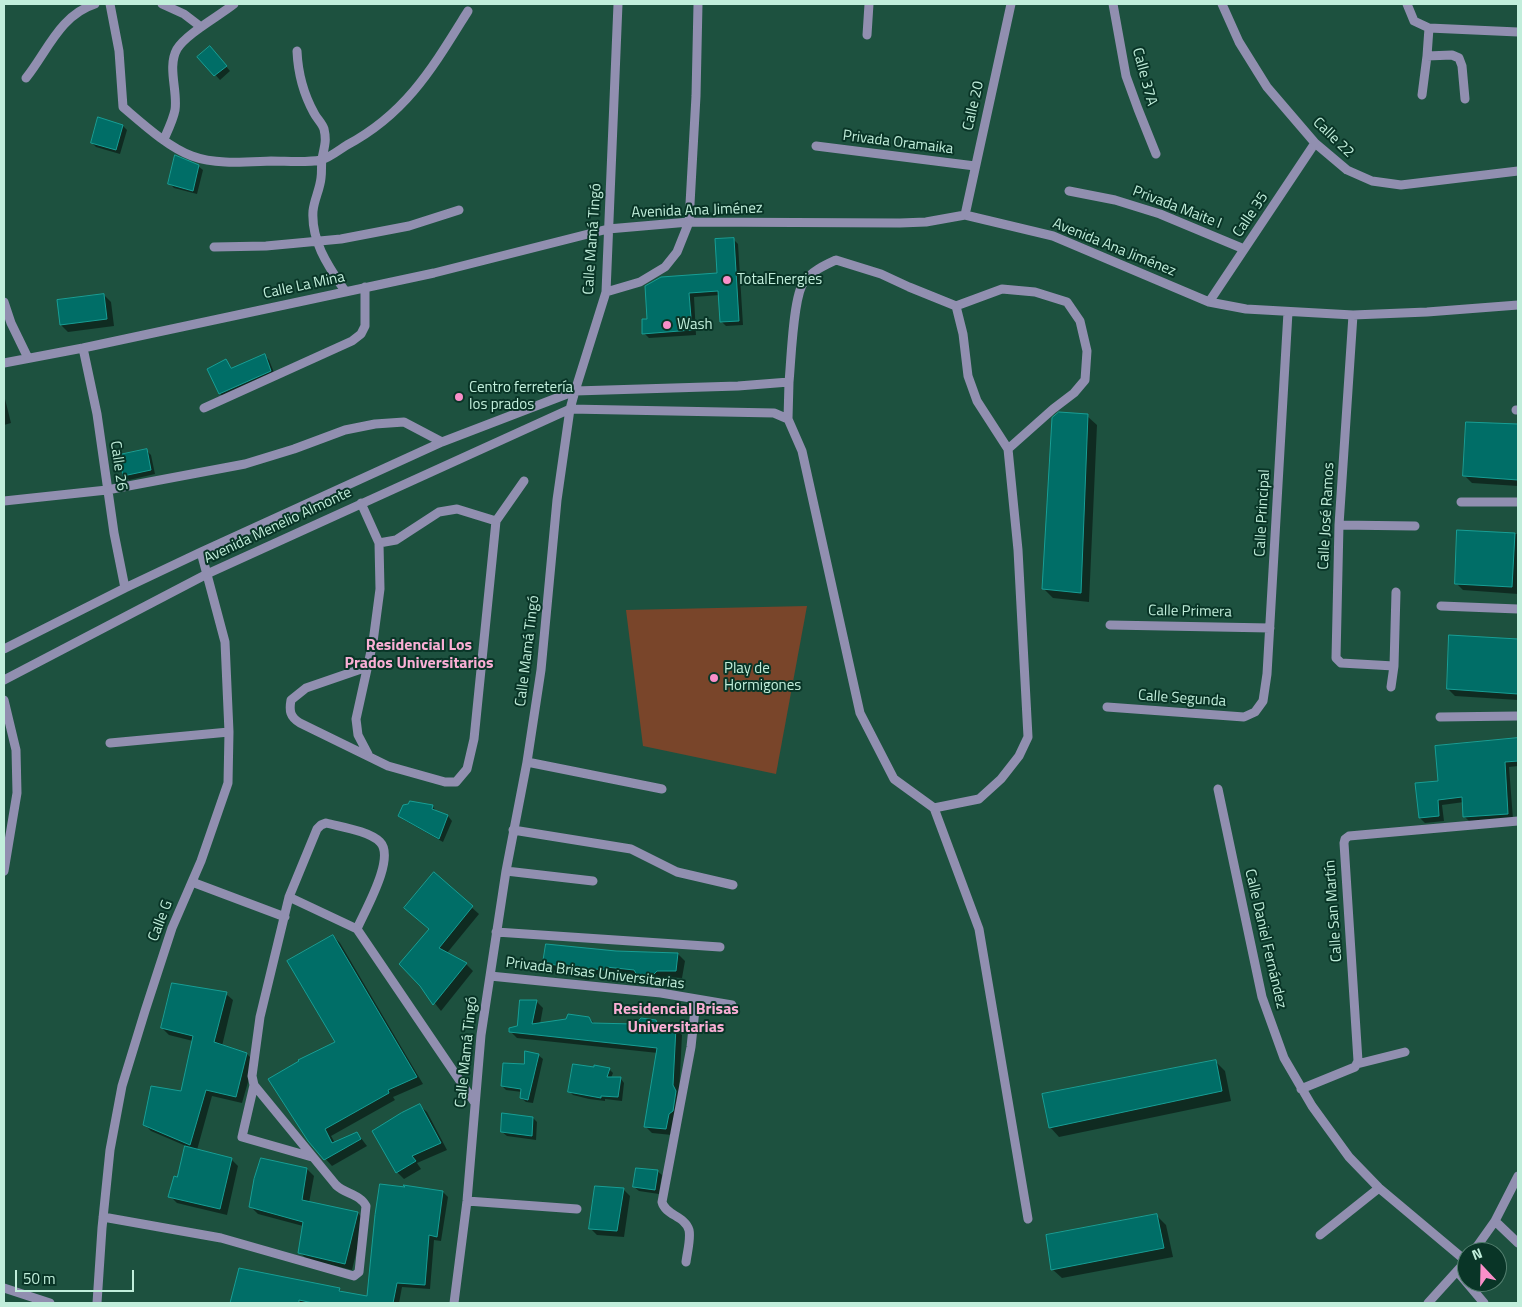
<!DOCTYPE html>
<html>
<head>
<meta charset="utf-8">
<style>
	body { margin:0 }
	#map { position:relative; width:1522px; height:1307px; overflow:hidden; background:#1d513f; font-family:"Titillium Web",sans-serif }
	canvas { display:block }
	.frame { position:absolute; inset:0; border:5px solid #c1eedb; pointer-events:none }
	.north { position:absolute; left:1457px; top:1242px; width:50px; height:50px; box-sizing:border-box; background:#093527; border:1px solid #537f6f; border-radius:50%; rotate:339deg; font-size:14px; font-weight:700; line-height:20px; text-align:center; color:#c1eedb }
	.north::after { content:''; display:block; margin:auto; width:18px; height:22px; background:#f98fc9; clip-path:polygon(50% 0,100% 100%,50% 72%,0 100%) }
	.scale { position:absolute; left:15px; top:1270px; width:119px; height:22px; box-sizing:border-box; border:2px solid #c1eedb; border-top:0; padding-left:6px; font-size:15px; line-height:18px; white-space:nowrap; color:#c1eedb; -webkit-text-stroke:4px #093527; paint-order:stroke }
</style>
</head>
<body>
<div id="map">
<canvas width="1522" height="1307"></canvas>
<div class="frame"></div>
<div class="north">N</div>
<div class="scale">50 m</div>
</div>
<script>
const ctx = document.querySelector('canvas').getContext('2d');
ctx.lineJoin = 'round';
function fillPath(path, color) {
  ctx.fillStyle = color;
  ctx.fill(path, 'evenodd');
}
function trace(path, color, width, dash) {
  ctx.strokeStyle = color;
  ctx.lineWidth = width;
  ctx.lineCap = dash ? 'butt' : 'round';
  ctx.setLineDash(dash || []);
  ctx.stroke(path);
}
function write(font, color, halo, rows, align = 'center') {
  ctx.font = font + ' "Titillium Web",sans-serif';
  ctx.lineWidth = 4;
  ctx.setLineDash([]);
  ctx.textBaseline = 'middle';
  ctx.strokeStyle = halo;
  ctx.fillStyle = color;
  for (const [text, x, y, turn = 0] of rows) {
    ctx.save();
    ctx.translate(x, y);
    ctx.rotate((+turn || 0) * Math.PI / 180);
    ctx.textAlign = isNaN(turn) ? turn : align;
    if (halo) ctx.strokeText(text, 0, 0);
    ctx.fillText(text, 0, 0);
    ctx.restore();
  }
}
fillPath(new Path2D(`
	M807,606L776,774L643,746L626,610Z`), '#79452a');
fillPath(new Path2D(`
	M214,52L230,71L220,80L199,57Z
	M99,119L123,126L127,130L120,154L96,147L92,143Z
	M198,166L203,170L197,194L174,188L170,184Z
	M734,240L738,244L743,325L726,326L721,321L720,295L694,297L696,335L649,338L644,333L661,278L718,274Z
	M104,295L111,302L114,326L68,332L61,325Z
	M265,356L269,360L275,375L225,398L220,394L209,369L226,361L232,369Z
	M4,395L11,423L4,425Z
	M1087,416L1097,425L1089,602L1053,598L1044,589Z
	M1467,423L1518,426V486L1472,483L1465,476Z
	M146,450L151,455L155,474L129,480L125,475Z
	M1458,531L1518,534V594L1463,590L1456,583Z
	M1518,637V700L1455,696L1448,689L1518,640Z
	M1518,739V766L1509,767L1513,819L1470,822L1464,816V802L1442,805L1444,821L1425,823L1420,818L1440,782L1436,747Z
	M433,807L437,812L448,816L452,821L443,842L404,820L400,816Z
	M434,874L479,914L447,953L466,964L473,971L441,1011L421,986L430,930L406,908Z
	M333,936L340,943L423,1084L393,1097L395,1100L331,1136L335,1143L357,1133L367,1146L332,1166L309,1141L336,1042Z
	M615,952L678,954L685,961L682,978L664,977L659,982H645L640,976L612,973V976L593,974L589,980L573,977L568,972L551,970L545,963Z
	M226,994L233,1000L222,1046L247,1054L254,1061L242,1103L212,1096L197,1150L231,1159L238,1166L227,1215L177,1203L170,1196L178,1178L186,1146L151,1131L144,1124L182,1093L193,1041L169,1035L162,1028Z
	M521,1002H537L543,1008L540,1024L589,1018L595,1024L636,1025L656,1021L663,1028H675L682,1035L679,1093L672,1135L652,1133L645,1126L658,1053L517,1038L510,1031L518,1028Z
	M538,1055L543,1059L533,1103L526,1102L521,1098L522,1092L506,1090L502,1086Z
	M1215,1061L1225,1071L1231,1101L1059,1137L1050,1127Z
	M609,1069L613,1073L611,1078L621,1079L624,1083L622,1101L605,1099V1101L589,1099L573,1095L569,1091Z
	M420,1106L427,1112L447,1150L417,1163L421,1169L404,1179L397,1172Z
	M533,1118L537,1122L536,1140L507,1136L502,1132Z
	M307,1169L314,1176L309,1203L358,1213L364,1220L352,1270L307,1259L300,1253L303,1226L258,1214L251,1207Z
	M657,1171L662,1175L659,1194L639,1191L634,1187Z
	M623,1189L630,1196L624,1237L597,1235L590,1228Z
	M443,1192L448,1197L441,1241L434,1240L430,1289L402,1287L399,1303H232L240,1269L339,1289L343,1293L368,1298Z
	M1156,1215L1166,1225L1173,1257L1062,1278L1052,1269Z`), '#0007');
const building = new Path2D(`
	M210,46L227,66L214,76L197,57Z
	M98,117L123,125L116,150L91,143Z
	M175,155L199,165L193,191L168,184Z
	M734,238L739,321L720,322L718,291L689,293L692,330L642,334V319H647L645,286L661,277L717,273L715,239Z
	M104,294L107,319L60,325L57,300Z
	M265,354L271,371L219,394L207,369L226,359L231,368Z
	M1059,412L1088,414L1081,593L1042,589L1052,418Z
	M1466,422L1518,424V480L1463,476Z
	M147,449L151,470L123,476L119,455Z
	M1457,530L1515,533L1512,587L1455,584Z
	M1449,635L1518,639V694L1447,689Z
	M1518,738V761L1505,762L1508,814L1463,817L1462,797L1438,800L1439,816L1419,818L1415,783L1438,781L1435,746Z
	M410,801L433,805L432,809L448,815L439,839L398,816L403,805L408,804Z
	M434,872L473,906L439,948L467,963L433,1005L420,986L399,964L429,929L404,908Z
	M333,935L417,1077L388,1090L389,1093L325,1129L332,1143L357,1132L361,1139L324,1160L308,1141L268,1079L299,1061L298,1060L335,1042L287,961Z
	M546,944L616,951L678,953L676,971H657L652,976L637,975L634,970L606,967L605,970L586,968L582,974L565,971L562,966L543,963Z
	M172,983L227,992L214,1042L247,1053L236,1097L206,1090L190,1145L143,1125L151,1086L181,1091L193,1036L161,1028Z
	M520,1000H537L532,1024L566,1019L568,1014L589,1017L592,1023L635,1024L641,1018L656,1020L658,1027H676L673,1085L676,1091L673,1111L669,1114L666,1129L644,1127L657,1048L509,1032V1028L517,1026Z
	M525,1051L539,1054L528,1100L520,1098L521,1089L501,1086L503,1063L524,1064Z
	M1216,1060L1222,1091L1049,1128L1042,1094Z
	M573,1064L594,1067V1065L610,1068L607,1077H621L618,1097L601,1096V1098L568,1092Z
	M420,1104L441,1143L412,1156L416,1161L396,1173L372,1131L401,1113Z
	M502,1113L533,1117L532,1136L501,1132Z
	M185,1146L232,1158L220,1209L168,1197L174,1176L177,1177Z
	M261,1158L307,1168L302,1200L358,1212L345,1264L298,1253L303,1222L249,1207L254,1179Z
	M636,1168L658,1170L655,1190L633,1187Z
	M380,1184L405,1187L403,1185L443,1191L437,1237L429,1235L425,1285L397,1283L393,1303H313L299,1300V1303H230L239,1268L340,1288L339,1291L367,1296L375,1215Z
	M595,1186L624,1188L617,1231L589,1229Z
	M1157,1214L1164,1248L1051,1270L1046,1235Z`);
fillPath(building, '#006e67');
trace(building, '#189e95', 1);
trace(new Path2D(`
	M110,4L119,51L123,107C143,124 168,147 192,156C216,165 245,162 271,161C286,161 306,163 321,160C329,158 339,150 347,145C407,113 433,67 468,11
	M162,4L184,14L201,27
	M1113,4L1126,76L1138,109L1156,154
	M1222,4L1239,42L1267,87L1315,143L1347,170L1372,181L1401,185L1518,171
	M1407,4L1414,21L1429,28L1518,32
	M1429,28L1427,56L1452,55L1459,58L1462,66L1465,99
	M867,35L869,4
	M297,51C298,74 303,93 314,113C317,119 322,123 324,129C327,142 324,147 322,159C321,165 322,171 321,178C320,189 314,200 313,211C311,242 329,267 345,291
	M26,78C47,52 60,15 95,4
	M1422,95L1427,56
	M164,139C168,130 173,120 175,110C178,91 167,67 177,49C186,34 219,16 234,4
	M816,146L975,166
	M1069,191L1115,200L1160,214L1244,249
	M965,215L1011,4
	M214,247L266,246L341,239L409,226L459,210
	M606,292L640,282L665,267L677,252L689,222L696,96L698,4
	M4,302L11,323L28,358
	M1209,302L1315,143
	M956,306L1002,289L1035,292L1067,302L1080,321L1087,351L1085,380L1074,393L1053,409L1008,449
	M1353,315L1339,525L1336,658L1341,663L1394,666
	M83,348L97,414L114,533L125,588
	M4,363L83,348L434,273L608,229L689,222L900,223L926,222L965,215L1053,236L1209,302L1246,309L1353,315L1427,312L1518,305
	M204,408L352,341L361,334L365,326V287
	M1516,410H1518
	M788,419L789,382
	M4,501L107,490L245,464L294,449L345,430L375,424L404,422L442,442
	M1461,502H1518
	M361,503L379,543L380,589L373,642L356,719L358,735L368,754
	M1339,525L1415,526
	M379,543L396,540L439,512L457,509L496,521
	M1441,606L1518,609
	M1110,625L1270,628
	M4,649L125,588L201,552L442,442L575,391L738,386L789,382C791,363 793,295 804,282C812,271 823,266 836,260L881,274L909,287L956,306L963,334L968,376L977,401L1008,449L1018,550L1028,737L1019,756L1001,779L979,799L934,808
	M367,667L306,688L291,700C289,711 290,717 300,723L388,766L445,782H456L467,769L474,739L496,521L524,481
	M4,680L207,574L570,409L774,413L788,419L802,451L860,713L894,779L934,808L979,929L1028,1219
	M1391,687L1394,666L1396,592
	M4,700L16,750L17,793L4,871
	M1107,707L1244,717L1255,712L1263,701L1267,674L1288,312
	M1440,717L1518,716
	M110,743L229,732
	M527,762L662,789
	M1218,789L1262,997L1284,1058L1312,1106L1349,1157L1379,1188L1466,1261
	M513,830L631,849L677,872L733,885
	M506,871L593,881
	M192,882L285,917
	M289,897L357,929L475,1103
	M496,932L720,947
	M490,976L661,993L732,1005
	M1357,1064L1405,1052
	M1301,1089L1355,1067L1358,1061L1344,843L1345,839L1349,836L1518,821
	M312,1157L242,1137L254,1085L252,1076L260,1017L289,897L317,829L321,825L326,823C341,827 369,831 380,842C396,858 364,912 357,929
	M467,1201L577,1209
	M103,1217L221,1238L354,1276L359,1272L366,1206C360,1194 345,1194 336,1185L254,1085
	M1495,1221L1518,1243
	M1320,1235L1379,1188
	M1473,1252L1495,1221L1518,1176
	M686,1262C687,1253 691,1239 689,1230C685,1216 665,1215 662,1202L691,1047L696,1000
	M1457,1271L1484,1303
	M4,1288L50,1303
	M97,1303L102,1228L110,1150L122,1086L145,1011L172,928L201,861L228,783L229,732L225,642L201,552
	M454,1303L467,1201L481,1035L506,871L527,762L541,670L557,500L570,409L575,391L606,292L618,4
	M1428,1303L1467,1260`), '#918fb0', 9);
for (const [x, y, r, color] of [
	[727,280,5,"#f98fc9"],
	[667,325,5,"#f98fc9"],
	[459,397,5,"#f98fc9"],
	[714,678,5,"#f98fc9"]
]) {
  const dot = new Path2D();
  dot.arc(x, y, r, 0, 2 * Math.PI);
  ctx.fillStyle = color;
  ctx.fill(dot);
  trace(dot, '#093527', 2);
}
write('15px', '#c1eedb', '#093527', [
	["Calle 37A",1144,77,75],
	["Calle 20",974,106,-77],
	["Calle 22",1333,138,44],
	["Privada Oramaika",898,143,7],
	["Privada Maite I",1177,208,21],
	["Avenida Ana Jiménez",697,211,-2],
	["Calle 35",1251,215,-56],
	["Calle Mamá Tingó",593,239,-86],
	["Avenida Ana Jiménez",1114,248,22],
	["Calle La Mina",304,286,-12],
	["Calle 26",118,466,82],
	["Calle Principal",1263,513,-87],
	["Calle José Ramos",1327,516,-87],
	["Avenida Menelio Almonte",278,526,-25],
	["Calle Primera",1190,612,1],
	["Calle Mamá Tingó",528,651,-83],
	["Calle Segunda",1182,699,4],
	["Calle San Martín",1334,911,-94],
	["Calle G",161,921,-69],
	["Calle Daniel Fernández",1265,939,77],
	["Privada Brisas Universitarias",595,974,7],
	["Calle Mamá Tingó",467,1052,-84]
]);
write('15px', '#c1eedb', '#093527', [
	["TotalEnergies",737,280],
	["Wash",677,325],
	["Centro ferretería",469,388],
	["los prados",469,405],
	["Play de",724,669],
	["Hormigones",724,686]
], 'left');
write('bold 16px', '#faafd5', '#093527', [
	["Residencial Los",419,646],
	["Prados Universitarios",419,664],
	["Residencial Brisas",676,1010],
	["Universitarias",676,1028]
]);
</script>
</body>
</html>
